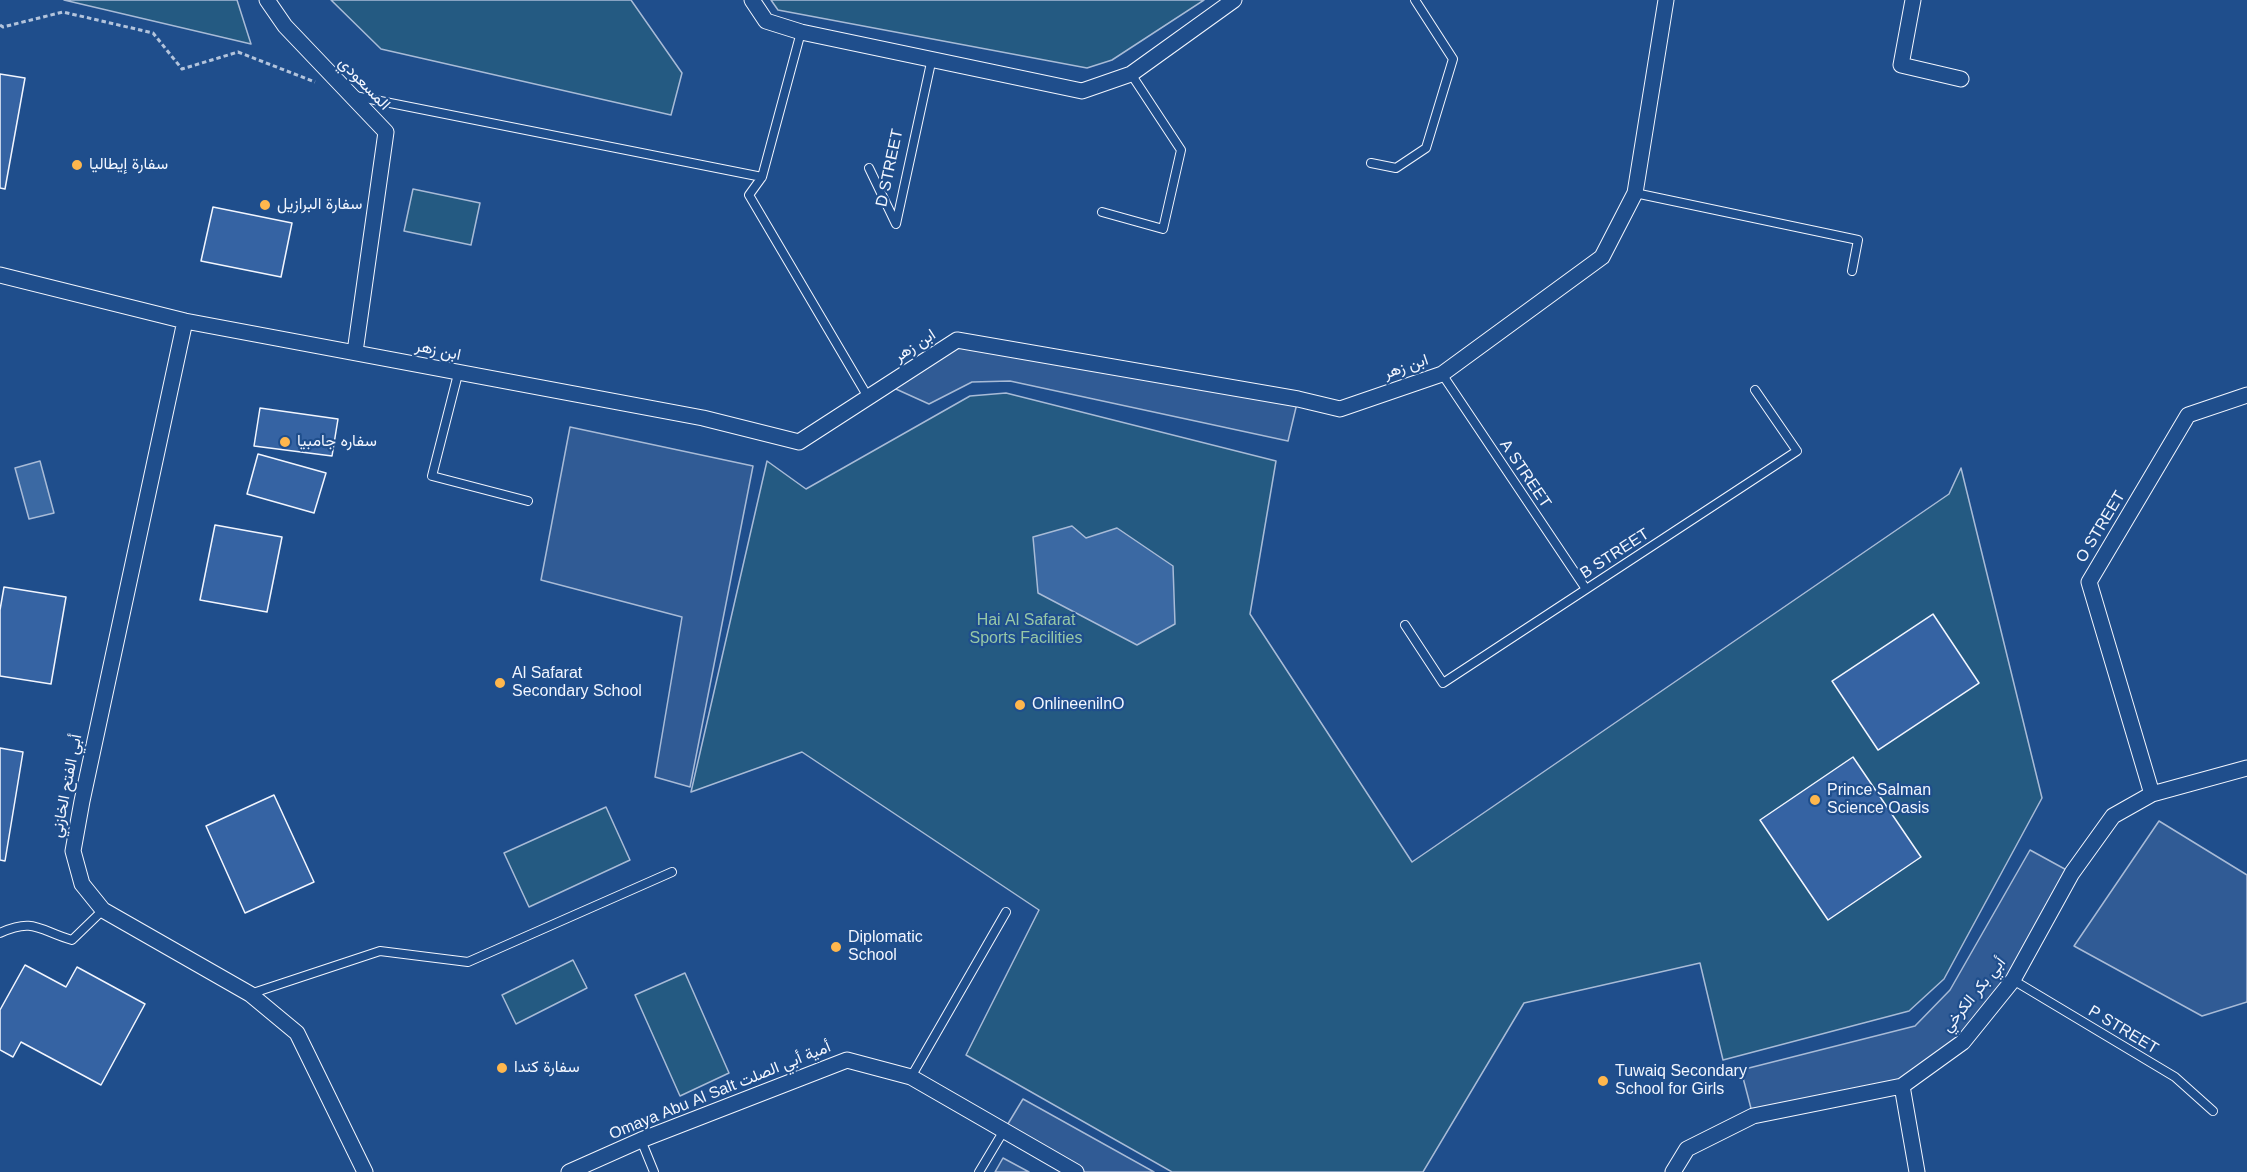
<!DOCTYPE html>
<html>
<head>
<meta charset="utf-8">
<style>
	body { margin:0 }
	canvas { display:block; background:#1f4e8c }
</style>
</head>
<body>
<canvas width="2247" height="1172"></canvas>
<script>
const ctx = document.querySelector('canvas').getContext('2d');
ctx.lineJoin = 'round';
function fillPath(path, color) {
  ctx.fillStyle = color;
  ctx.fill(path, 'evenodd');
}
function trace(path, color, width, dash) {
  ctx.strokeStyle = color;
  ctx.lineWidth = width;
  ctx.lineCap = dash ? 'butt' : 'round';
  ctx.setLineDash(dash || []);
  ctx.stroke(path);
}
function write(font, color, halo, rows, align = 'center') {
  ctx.font = font + ' Helvetica,Vazirmatn,sans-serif';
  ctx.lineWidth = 4.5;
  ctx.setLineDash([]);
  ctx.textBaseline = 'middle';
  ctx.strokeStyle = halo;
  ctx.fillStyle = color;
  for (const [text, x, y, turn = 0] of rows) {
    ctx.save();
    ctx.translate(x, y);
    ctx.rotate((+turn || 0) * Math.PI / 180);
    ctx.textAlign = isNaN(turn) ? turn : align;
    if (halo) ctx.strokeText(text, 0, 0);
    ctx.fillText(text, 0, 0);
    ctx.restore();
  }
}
const green = new Path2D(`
	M64,0H237L251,44Z
	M331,0H631L682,73L671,115L381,49Z
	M771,0H1204L1112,60L1087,68L778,10Z
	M413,189L480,203L471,245L404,231Z
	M1006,393L1276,461L1250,614L1412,862L1949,494L1961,468L2042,798L1944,979L1909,1011L1723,1060L1700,963L1524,1003L1423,1172H1172L966,1055L1039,910L802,752L691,792L767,461L806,489L970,396Z
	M606,807L630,860L529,907L504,853Z
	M573,960L587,988L516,1024L502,995Z
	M685,973L729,1073L680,1096L635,995Z`);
fillPath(green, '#245a82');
trace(green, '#a8bbd7', 1.5);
const parking = new Path2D(`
	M957,340L1298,399L1288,441L1010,381L972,382L929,404L887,385Z
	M570,427L753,466L690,787L655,777L682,617L541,580Z
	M2159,821L2247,875V1002L2202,1016L2074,946Z
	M2030,850L2072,873L2050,914L1963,1042L1902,1086L1753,1116L1741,1070L1915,1026L1950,990Z
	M1023,1099L1154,1172H1076L1003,1132Z
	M1003,1158L1029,1172H995Z`);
fillPath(parking, '#305b95');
trace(parking, '#a8bbd7', 1.5);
const water = new Path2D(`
	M40,461L54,513L29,519L15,468Z
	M1072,526L1086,538L1117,528L1173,566L1175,624L1137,645L1038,593L1033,537Z`);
fillPath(water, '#3b69a3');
trace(water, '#a8bbd7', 1.5);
const building = new Path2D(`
	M0,74L25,78L5,189L0,188Z
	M213,207L292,223L281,277L201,261Z
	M260,408L338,419L332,456L254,446Z
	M258,454L326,473L314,513L247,494Z
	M215,525L282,537L267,612L200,600Z
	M4,587L66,597L51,684L0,676V610Z
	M1933,614L1979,683L1878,750L1832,681Z
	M0,748L23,752L5,861L0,860Z
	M1853,757L1921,857L1828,920L1760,820Z
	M274,795L314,882L245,913L206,826Z
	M25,965L66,987L77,967L145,1004L101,1085L21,1042L13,1057L0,1050V1010Z`);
fillPath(building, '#3563a3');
trace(building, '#f2f6ff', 1.5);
const lane = new Path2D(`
	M801,32L762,177L749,195L868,397
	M355,96L762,177
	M1371,163L1396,168L1426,148L1453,59L1415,0
	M869,168L896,224L932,58
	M1635,193L1858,240L1852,271
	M1102,212L1163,229L1181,150L1131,74
	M458,374L432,476L528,501
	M1442,374L1586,589
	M1405,625L1443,683L1797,451L1755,390
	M0,933C34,917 40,931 72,940L103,910
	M2013,980L2175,1077L2213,1111
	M250,994L380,951L468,962L672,872
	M911,1077L1006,912
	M641,1140L654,1172
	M979,1172L1003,1132`);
const street = new Path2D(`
	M267,0L285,26L386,132L355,352
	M752,0L766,21L801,32L1082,91L1131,74L1234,0
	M1913,0L1901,65L1961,79
	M0,275L185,321L703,418L799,442L957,340L1298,399L1340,409L1442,374L1602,257L1635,193L1666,0
	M185,321L82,801L73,851L82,884L103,910L250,994L297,1033L365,1172
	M2152,794L2089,582L2188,415L2247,395
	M1902,1086L1917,1172
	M569,1172L641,1140L847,1060L911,1077L1076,1172
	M1673,1172L1687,1149L1753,1116L1902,1086L1963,1042L2013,980L2072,873L2113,816L2152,794L2247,768`);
trace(lane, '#f2f6ff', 10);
trace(street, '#f2f6ff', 17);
trace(new Path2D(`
	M0,25L3,27L63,12L153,33L182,69L238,52L315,82`), '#b3c4dc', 3, [4.5, 3]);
trace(lane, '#1f4e8c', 8);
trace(street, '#1f4e8c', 15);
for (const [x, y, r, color] of [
	[77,165,6,"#ffb74d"],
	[265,205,6,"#ffb74d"],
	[285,442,6,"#ffb74d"],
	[500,683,6,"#ffb74d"],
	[1020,705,6,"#ffb74d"],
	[1815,800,6,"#ffb74d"],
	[836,947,6,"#ffb74d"],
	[502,1068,6,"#ffb74d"],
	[1603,1081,6,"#ffb74d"]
]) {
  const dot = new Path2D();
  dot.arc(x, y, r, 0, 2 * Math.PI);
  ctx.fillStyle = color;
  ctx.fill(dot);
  trace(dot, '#1f4e8c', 2);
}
write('16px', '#f2f6ff', '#1f4e8c', [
	["المسعودي",364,84,46],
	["D STREET",890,168,-78],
	["ابن زهر",915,346,-33],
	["ابن زهر",438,351,12],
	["ابن زهر",1406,367,-19],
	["A STREET",1525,474,56],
	["O STREET",2101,527,-59],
	["B STREET",1615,554,-33],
	["أبي الفتح الخازني",67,786,-79],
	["أبي بكر الكرخي",1974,995,-51],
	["P STREET",2123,1030,31],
	["Omaya Abu Al Salt أمية أبي الصلت",720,1091,-22]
]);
write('16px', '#f2f6ff', '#1f4e8c', [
	["سفارة إيطاليا",89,165],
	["سفارة البرازيل",277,205],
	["سفاره جامبيا",297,442],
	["Al Safarat",512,674],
	["Secondary School",512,692],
	["OnlineenilnO",1032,705],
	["Prince Salman",1827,791],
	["Science Oasis",1827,809],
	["Diplomatic",848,938],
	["School",848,956],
	["سفارة كندا",514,1068],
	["Tuwaiq Secondary",1615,1072],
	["School for Girls",1615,1090]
], 'left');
write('16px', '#97c8a6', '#1f4e8c', [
	["Hai Al Safarat",1026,621],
	["Sports Facilities",1026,639]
]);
</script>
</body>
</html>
